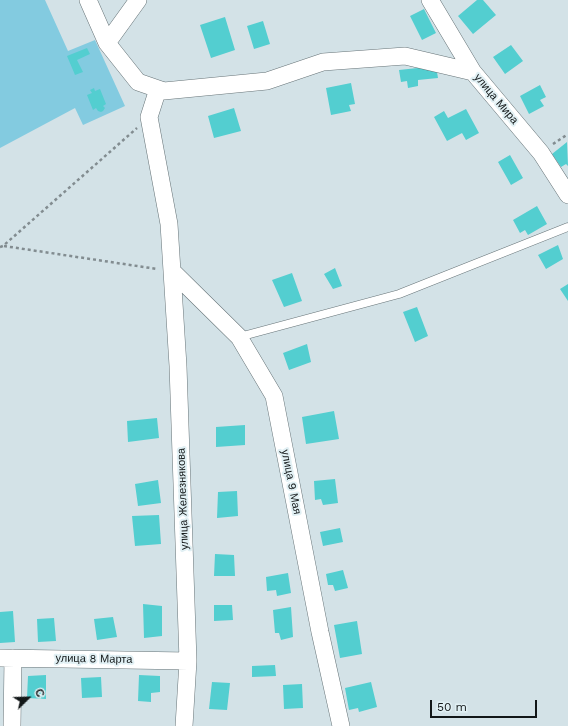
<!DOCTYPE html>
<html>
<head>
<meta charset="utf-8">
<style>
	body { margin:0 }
	#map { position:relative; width:568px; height:726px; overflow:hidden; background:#d3e2e7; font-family:"Work Sans",sans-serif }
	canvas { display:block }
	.north { position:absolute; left:8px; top:678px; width:40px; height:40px; -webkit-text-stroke:3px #e1f0f4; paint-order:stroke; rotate:67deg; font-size:11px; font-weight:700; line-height:16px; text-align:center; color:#121718 }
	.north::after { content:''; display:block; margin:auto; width:14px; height:18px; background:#121718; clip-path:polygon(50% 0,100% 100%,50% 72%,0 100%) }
	.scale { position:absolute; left:430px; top:700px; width:107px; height:18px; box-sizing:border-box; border:2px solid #121718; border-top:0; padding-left:5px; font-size:12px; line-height:14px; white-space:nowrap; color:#121718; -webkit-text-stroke:3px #e1f0f4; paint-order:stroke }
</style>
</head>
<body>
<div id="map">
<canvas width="568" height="726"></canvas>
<div class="north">С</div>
<div class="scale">50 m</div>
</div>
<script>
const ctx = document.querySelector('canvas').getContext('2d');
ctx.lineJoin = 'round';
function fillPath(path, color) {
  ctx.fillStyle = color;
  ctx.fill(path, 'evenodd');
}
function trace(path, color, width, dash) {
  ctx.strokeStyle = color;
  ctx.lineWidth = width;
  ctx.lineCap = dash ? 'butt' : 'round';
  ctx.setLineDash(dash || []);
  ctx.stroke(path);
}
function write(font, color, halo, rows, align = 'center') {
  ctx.font = font + ' "Work Sans",sans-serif';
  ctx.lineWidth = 4;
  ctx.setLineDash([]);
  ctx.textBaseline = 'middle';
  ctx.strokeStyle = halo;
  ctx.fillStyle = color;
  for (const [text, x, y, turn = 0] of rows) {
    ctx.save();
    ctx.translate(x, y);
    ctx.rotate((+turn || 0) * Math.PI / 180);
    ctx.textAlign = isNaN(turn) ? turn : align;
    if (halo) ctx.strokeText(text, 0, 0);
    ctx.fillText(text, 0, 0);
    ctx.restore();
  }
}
fillPath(new Path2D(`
	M0,0H45L68,51L95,40L125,106L83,125L75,108L0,148Z`), '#83cbe0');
fillPath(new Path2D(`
	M477,0H483L496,15L473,34L458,16Z
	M424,9L436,33L422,40L410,16Z
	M225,17L235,50L211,58L200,25Z
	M263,21L270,44L254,49L247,26Z
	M511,45L523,61L505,74L493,57Z
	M87,48L90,54L77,60L83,72L75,75L67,56Z
	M436,66L438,78L418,80V86L408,88L407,81L401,82L399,70Z
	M351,83L355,104L349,105L351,111L331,115L326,88Z
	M540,85L546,97L540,100L544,106L529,114L520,96Z
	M94,88L95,91L100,89L106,104L103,106L105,108L103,111L101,112L98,111L96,108L93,110L87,95L92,93L90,90Z
	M234,108L241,131L214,138L208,116Z
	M466,109L479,133L466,140L462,133L447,141L434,117L444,111L448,118Z
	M567,142L568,166L566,164L561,167L552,154Z
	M510,155L523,178L511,185L498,162Z
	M537,206L547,224L528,235L525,230L520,233L513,220Z
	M558,245L563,259L546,269L538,255Z
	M335,268L342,286L333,289L324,274Z
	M292,273L302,301L284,307L272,280Z
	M568,284V301L560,289Z
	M417,307L428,336L415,342L403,312Z
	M307,344L311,362L289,370L283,353Z
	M334,411L339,439L306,444L302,417Z
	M157,418L159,438L128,442L127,421Z
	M245,425V445L216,447V427Z
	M335,479L338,503L323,505L321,499L315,500L314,481Z
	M158,480L161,503L138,506L135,484Z
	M237,491L238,516L217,518L218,492Z
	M159,515L161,544L135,546L132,516Z
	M340,528L343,542L323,546L320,532Z
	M215,554L234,555L235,576H214Z
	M343,570L348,588L335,591L333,585H328L326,574Z
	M288,573L291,593L277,596L276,590L267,591L266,577Z
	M143,604L162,606V636L144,638Z
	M214,605H232L233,620L214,621Z
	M291,607L293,637L281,640L279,633H275L273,610Z
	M13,611L15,642L0,643V612Z
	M113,617L117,637L97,640L94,619Z
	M54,618L56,641L38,642L37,619Z
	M357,621L362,654L340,658L334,625Z
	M275,665L276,676L252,677V666Z
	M46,675V699L27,698L28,676Z
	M139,675L160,676V692L151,693V702L138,701Z
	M101,677L102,697L82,698L81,678Z
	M212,682L230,683L227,710L209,709Z
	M371,682L377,707L359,712L358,708L349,710L345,688Z
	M302,684L303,708L284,709L283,685Z`), '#53ced0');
const service = new Path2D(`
	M239,337L399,294L568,227`);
const minor = new Path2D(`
	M88,0L107,43L138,82L164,91L267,81L323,62L405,56L473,72
	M430,0L473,72L541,153L568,195
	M107,43L138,0
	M158,89L149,117L169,224L178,366L188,661L184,726
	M172,271L239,337L274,396L320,632L341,726
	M0,658L188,661
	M12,726L13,658`);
trace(service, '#677478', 9);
trace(minor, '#677478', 18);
trace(new Path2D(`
	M553,144L568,134
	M4,246L157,269
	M0,247L3,246L137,128`), '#828c90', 2.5, [3, 3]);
trace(service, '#fff', 8);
trace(minor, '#fff', 17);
write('11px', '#121718', '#e1f0f4', [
	["улица Мира",496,99,50],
	["улица 9 Мая",291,482,79],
	["улица Железнякова",183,499,-92],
	["улица 8 Марта",94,659,1]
]);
</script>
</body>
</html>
